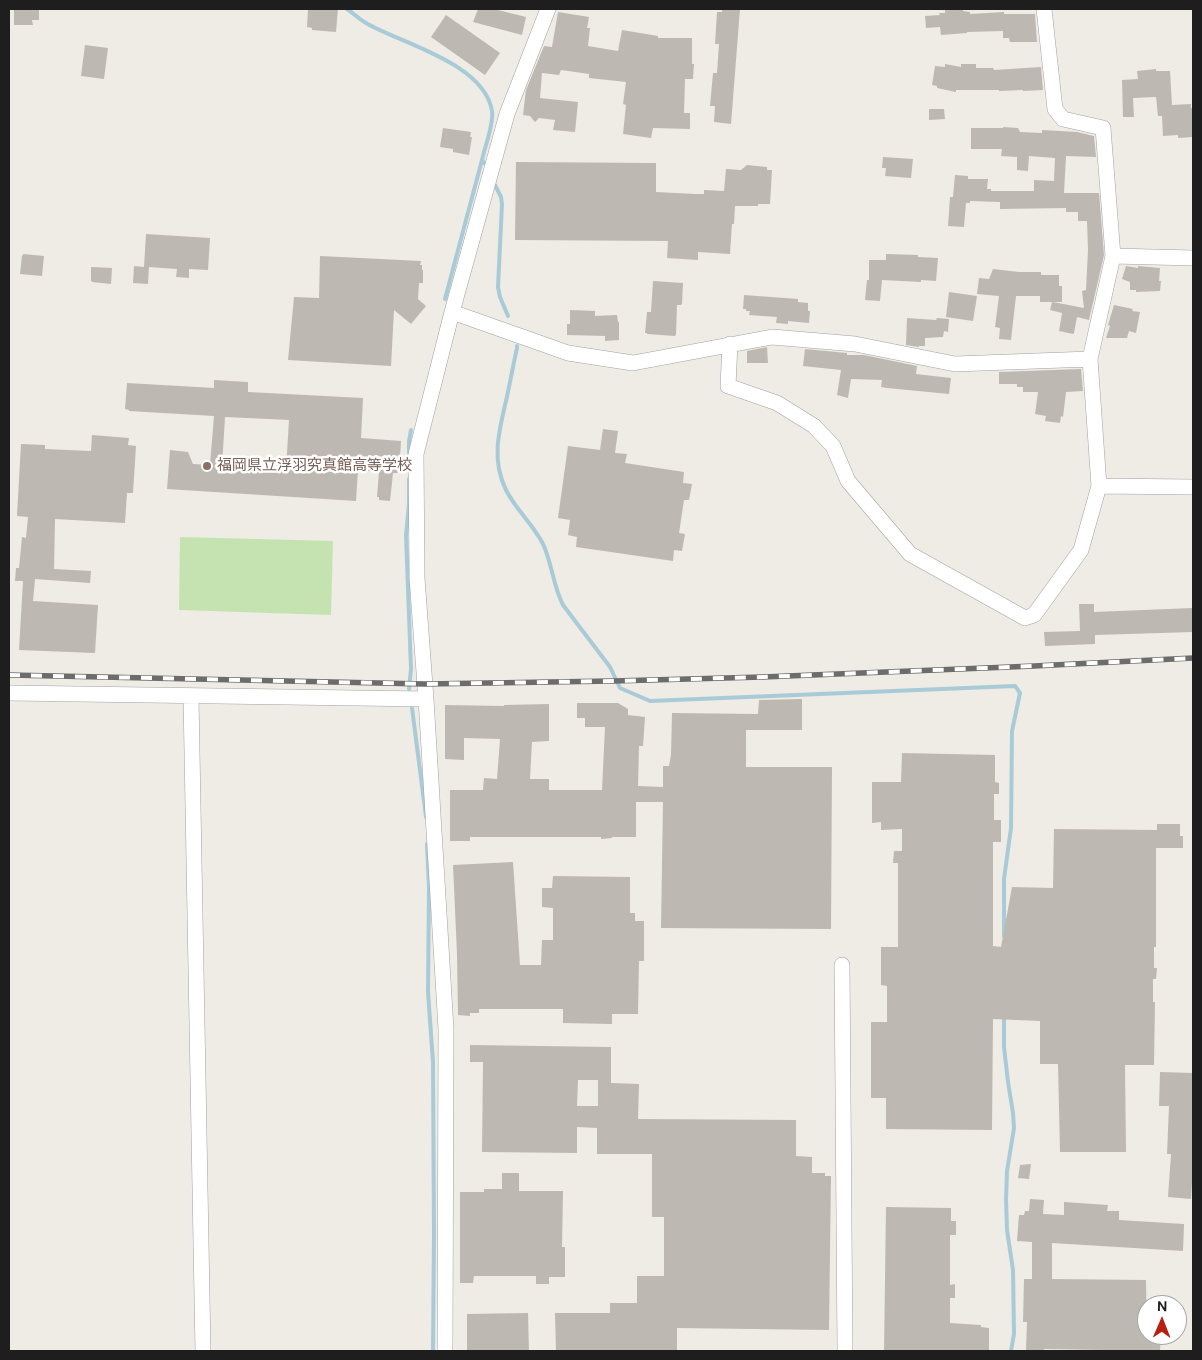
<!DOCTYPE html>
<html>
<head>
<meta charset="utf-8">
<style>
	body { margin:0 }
	#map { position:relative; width:1202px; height:1360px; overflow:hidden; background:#eeece5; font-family:"DM Sans",sans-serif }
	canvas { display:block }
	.frame { position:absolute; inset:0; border:10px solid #1e1e1e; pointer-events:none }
	.north { position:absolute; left:1137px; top:1295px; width:50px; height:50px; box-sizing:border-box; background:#fff; border:1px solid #a5a5a5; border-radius:50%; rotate:1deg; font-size:14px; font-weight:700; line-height:20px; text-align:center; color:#1e1e1e }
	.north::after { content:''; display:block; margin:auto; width:18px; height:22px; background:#b81f13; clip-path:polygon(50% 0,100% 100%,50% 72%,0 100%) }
</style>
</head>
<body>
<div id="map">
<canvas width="1202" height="1360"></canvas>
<div class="frame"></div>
<div class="north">N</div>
</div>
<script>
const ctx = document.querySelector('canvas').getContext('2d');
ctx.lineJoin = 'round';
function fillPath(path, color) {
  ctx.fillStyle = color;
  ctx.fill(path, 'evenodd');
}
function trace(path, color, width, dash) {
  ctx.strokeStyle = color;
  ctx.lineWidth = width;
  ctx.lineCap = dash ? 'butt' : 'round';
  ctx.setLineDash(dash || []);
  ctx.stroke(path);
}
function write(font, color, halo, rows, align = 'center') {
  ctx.font = font + ' "DM Sans","Noto Sans JP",sans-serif';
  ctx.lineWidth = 5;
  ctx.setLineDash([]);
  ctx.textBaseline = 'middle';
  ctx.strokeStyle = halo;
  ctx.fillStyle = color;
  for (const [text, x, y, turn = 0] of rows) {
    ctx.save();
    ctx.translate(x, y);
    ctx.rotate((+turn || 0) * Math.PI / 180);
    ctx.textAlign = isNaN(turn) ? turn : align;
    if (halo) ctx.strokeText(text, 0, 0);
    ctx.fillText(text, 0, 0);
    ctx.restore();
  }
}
fillPath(new Path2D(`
	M180,537L333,541L331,615L179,610Z`), '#c5e3b0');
trace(new Path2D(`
	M347,9C353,13 359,19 366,23C402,44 484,63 492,111C494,124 485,146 482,160L484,163
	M495,185L501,197L502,204L498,287L500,297L508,316
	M445,299L482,160
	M517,346V348C513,366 510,383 506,401C499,431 491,460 506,490C516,510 533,524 543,544C552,563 553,586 563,605L610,667L620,688L650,701L1015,686L1020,693L1012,731L1011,828L1004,879V936
	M409,455V441L411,430
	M409,479V504L406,535L411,669L409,689
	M412,708L426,817
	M427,844L429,888L428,992L433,1062L434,1234L433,1351
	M1004,1016V1047L1008,1082L1013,1113L1014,1128L1007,1171L1006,1199L1007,1230L1013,1270L1014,1334L1011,1351`), '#a9cad7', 4);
fillPath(new Path2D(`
	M14,9H39V20H32L33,25H14Z
	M308,9H338L336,32L312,30V28L307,27Z
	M478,9H494L526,17L522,35L473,22Z
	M722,9H740L731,124L714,122L715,106H710L713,73H717L719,44H715L717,12H722Z
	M945,9H963V11L970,12V14L1004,12V14H1035L1037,42H1010L1009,38H1003V31L967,32V33L941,35L940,27L926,28L925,16L940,15L939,13H945Z
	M558,12L589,17L587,28H590L588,46L618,51L622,30L658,36V38H692V64H694L693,79H685L684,113H690V129L653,128L651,138L623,134L626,105L623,104L626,82L589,78V74L561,70L559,75L542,73L540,98L578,102L575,132L553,130L555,120L539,118L535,122L530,116L523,115L526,90L544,46L552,47Z
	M446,15L500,53L485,75L431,37Z
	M85,45L108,48L104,79L81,76Z
	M945,64L961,67V64H976V68H993L994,70L1041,67L1043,90L1023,91V90L999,91V90H956V92L937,88V86L932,85L935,66L945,67Z
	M1156,69V71H1170L1172,105L1191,104V108H1193V137L1178,138V135L1163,136L1162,116H1158L1156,97L1133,98L1134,117H1123L1122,80L1138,79L1137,71Z
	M929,109H944L945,119L929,120Z
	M1003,127L1018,128L1020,132L1042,133V130L1077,132L1094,136L1096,157L1066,156L1064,193H1099L1104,255L1089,320L1077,317L1074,333L1073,334L1059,331L1062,313L1050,310L1052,302H1040V296H1016L1011,340L999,339L1000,328L995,327L999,296L977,294L979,278L989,279L993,269L1019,272H1041V275H1059V286H1062V302H1053L1084,308L1082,291L1086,290L1088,250L1087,221H1078V212H1066V208L1000,209V202L970,201V203H966L964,227L948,226L950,197H953L955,175L968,176V179H988L987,189H991V191H1034V180L1054,181L1055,158L1029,156L1028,171L1017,170V157L1001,156L1002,149H971V128H1003Z
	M443,128L471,132L470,137H472L469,155L453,152V149L440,147Z
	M883,157L913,159L911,178L885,176L886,168H882Z
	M516,162L656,163V192L695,194H704V190L724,191L726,169L741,170L747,165L767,167V170H772L770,204H758V206H735L734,224H732L730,254L698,252V260L667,258L668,241L515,240Z
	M146,234L210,238L208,270L189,269V278L176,277L177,269L149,267L148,284L133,283L134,266L144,267Z
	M23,254L44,256L42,276L20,274L22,255L23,256Z
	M886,254L918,255V257L938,258L936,281L921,280V282L882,280L880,301L865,300L867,280H869V260H886Z
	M320,256L421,261L420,265H422V270H423V283H419L418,299L426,306L411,324L394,310L391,366L288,360L294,297L319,298Z
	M1126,266L1138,268V266L1160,268L1159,281H1161L1160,291L1136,292V290H1130V282L1122,279Z
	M91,267L112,268L111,284L92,282V281H91Z
	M653,281L683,283L682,304L681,305H677L676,334L675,336L647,334V333H645L647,312H651Z
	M949,292L977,296L973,321L946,317Z
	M744,295L798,299V302L808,303V311H810L809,323L788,321V324L776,323L777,317L749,315L750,311H746V309H743Z
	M1114,305L1133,309L1132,311L1140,312L1136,333L1129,331L1127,338H1106L1110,326L1108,325Z
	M570,310L595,311V316L617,315L618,322H619V340L605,341V336L567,335V324H570Z
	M907,318L936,320L937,318L949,319L948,332L944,331L943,337L925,338V346H919V347L906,345Z
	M767,347L768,363H747V351Z
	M805,349L847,353V355H864L917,366L916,374L951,378L949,394L887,388L881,387L882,380L851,379L848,398L837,395L841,370L803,366Z
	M1081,369L1083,391L1066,392L1063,417L1061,416L1060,423L1045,421L1046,416L1035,414L1038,392H1023V387H1017V384H999V372Z
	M214,380L248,382V392L363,398L361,438L401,441L399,473H393L390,501L379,500V497H377L379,472L358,470L356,501L167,489L170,450L188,452L193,464L210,465L214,416L129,411V410L125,409L127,383L214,388ZM225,417L289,420L286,470L222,466Z
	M603,429L618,431L615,453L627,454L625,463L684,472L683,483L692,484L689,500H684L679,533L685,534L682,551L674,550L673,561L576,547L577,537L568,535L570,520L558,518L568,446L600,450Z
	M92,435L129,438L128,445L136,446L133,493H127L125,523L55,519L54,569L91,571L90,583L35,579L33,601L98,605L95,653L19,650L23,581H15L16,568H19L22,537L26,538L28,517L17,516L21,444L45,445V449L91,451Z
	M1079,604H1094V612L1193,608V632L1095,635V644L1045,646L1044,632L1080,631Z
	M802,699V730H746V767H832L831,929L661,928L663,802H636V837H612V838L601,839V837H470V841H450V790H483L484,778L497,779L500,739L464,738V760L445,759V705L504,706V705L549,704V741L532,742L530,779H549V790H602L605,727H585V718H577V703H618L628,709V715L645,717L643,746H639L638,786L663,787V766H669L671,755L672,713L758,714L759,700Z
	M902,753L995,755V782L999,783V794H994V820H1001V842H993V946L1001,947L1012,887L1053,888L1054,829L1157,830V824H1180V836H1183V848H1156V947H1154V968H1157L1156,979H1153V1002H1155L1154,1065H1125L1126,1152H1060L1058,1064H1040V1021L993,1019L992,1130L886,1129V1098H871V1022H887V986L881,985V947H898V863H893L894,851H902V829L881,830V822L872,823V782H901Z
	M513,862L520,965H541L542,940H553V908L542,907V888H552L553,876L630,877V913H635V921H644V961H639L638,1014H612V1024L563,1023V1009H479V1013H470V1016L458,1015L457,954L453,865Z
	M470,1045L611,1047V1083L639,1084L638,1119L796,1120V1156L812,1157V1173H825V1176H831L829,1330L677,1328V1351H556L555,1313H610V1303H637V1276H664V1217H652V1154H597V1128L577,1127V1153L482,1152L483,1062H470ZM578,1080H598V1106H577Z
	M1160,1072L1193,1073L1192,1159L1193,1160V1168L1191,1199L1168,1197L1171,1154H1167L1169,1106H1159Z
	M1031,1164L1029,1179L1018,1178L1020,1165Z
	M502,1173H519V1191H563L562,1247H565V1277H549V1284H536V1276H474L473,1283H460V1192H484V1189H502Z
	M1030,1199L1044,1200L1043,1214L1064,1215V1202L1108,1205L1107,1211H1119V1220L1184,1224L1183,1251L1052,1243V1279L1146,1280L1147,1335H1161L1160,1351L1044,1349V1350H1026L1027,1322H1023L1024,1279H1032V1242L1017,1241L1019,1215H1024L1025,1211H1029Z
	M886,1207L951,1208V1221H956V1235H950V1285L955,1284V1298H950V1323L981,1325V1327L989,1328V1351H884Z
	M528,1313L529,1351H467V1314Z`), '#beb8b2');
const minor = new Path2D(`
	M1044,9L1055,109L1063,119L1103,128L1113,256L1090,359L1099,486L1193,487
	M1113,256L1193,258
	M452,312L568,353L633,363L772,337L855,344L955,364L1090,359
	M730,344L728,386L777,403L814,426L833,446L848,481L910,554L1025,618L1034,615L1081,550L1099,486
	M9,693L426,699
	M191,697L203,1351
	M842,965L845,1351
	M445,1351L446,1029L426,699L417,578L416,454L452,312L507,114L548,9`);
trace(minor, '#a2a2a2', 16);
trace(minor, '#fff', 15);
const rail = new Path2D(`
	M9,675L425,684L613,681L763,677L1034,666L1193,658`);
trace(rail, '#6c6c6c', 5.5);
trace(rail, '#fff', 4, [11]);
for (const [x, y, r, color] of [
	[207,466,5,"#8d6e63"]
]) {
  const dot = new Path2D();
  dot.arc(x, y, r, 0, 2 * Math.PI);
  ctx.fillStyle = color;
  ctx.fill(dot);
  trace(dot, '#fff', 2);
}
write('15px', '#785e54', '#fff', [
	["福岡県立浮羽究真館高等学校",217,466]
], 'left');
</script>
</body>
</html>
